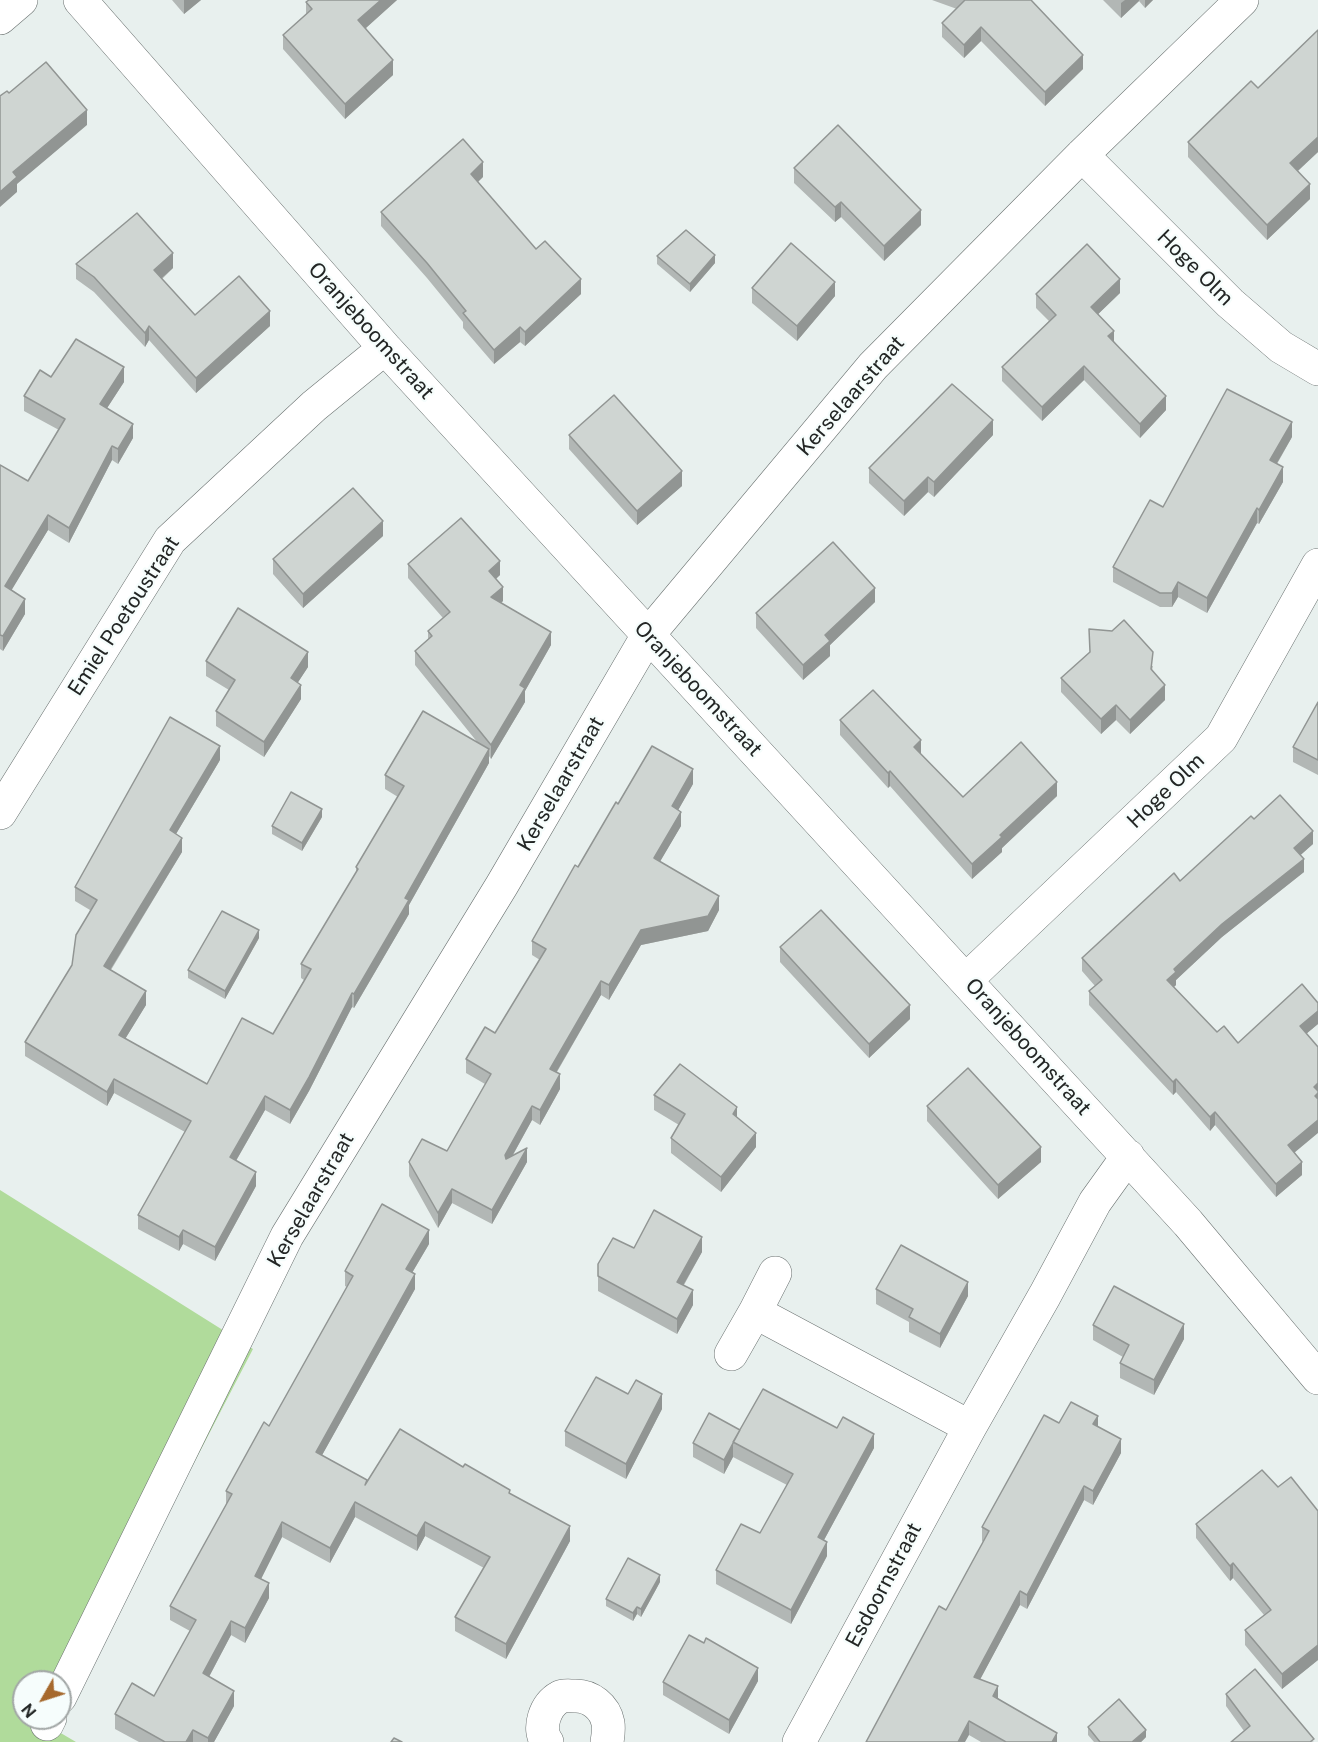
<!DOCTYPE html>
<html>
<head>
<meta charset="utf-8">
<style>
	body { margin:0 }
	#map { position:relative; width:1318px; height:1742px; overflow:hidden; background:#e8f0ee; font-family:"Public Sans",sans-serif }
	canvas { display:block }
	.north { position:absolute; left:12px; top:1670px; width:60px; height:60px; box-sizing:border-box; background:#f6fdfc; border:2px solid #a2a7a6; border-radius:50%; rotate:231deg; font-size:16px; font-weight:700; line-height:24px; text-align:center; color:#232625 }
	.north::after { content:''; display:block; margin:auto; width:21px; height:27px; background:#a6692d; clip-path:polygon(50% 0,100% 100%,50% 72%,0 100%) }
</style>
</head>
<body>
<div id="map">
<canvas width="1318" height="1742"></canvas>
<div class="north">N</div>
</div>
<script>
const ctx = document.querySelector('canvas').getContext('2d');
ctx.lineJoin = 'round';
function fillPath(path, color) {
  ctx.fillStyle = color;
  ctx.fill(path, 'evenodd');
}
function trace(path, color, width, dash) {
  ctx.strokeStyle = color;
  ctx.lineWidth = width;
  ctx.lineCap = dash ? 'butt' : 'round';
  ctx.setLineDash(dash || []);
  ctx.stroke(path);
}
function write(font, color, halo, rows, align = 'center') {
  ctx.font = font + ' "Public Sans",sans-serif';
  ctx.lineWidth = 4.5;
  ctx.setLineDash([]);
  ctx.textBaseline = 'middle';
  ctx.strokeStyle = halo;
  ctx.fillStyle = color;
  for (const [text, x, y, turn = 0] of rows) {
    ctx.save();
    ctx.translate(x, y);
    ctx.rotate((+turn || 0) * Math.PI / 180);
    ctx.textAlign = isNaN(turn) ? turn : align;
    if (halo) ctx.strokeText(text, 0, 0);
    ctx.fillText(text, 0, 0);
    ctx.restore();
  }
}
fillPath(new Path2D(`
	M0,1190L253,1349L111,1623L59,1732L76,1742H0ZM24,1682H60V1718H24Z`), '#b0db9b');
const street = new Path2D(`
	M80,0L385,348L1188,1223L1318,1378
	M0,18L21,0
	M1082,155L1230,303L1281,347L1318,369
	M0,813L170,540L314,406L385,348
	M966,980L1221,738L1318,565
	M755,1312L775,1273
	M731,1354L755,1312L970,1427
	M60,1697L287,1236L502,885L648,635L873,366L1082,155L1242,0
	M47,1724L50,1718
	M547,1742C537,1729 545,1705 560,1697C563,1695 570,1696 574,1696C590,1695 605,1707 608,1723C609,1729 608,1736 607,1742
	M799,1742L970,1427L1045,1295L1095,1202L1128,1156`);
trace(street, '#6b7271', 34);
trace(street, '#fff', 33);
fillPath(new Path2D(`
	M172,0H201L184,14Z
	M309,0H397L366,28L393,75L345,119L283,49V35L306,14V2Z
	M932,0H1031L1083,69L1045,106L981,41L964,58L942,37V23L957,9Z
	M1103,0H1153L1145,8L1139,1L1121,18Z
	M1318,30V152L1298,171L1310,199L1267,240L1188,157V142L1258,88Z
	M794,168L921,225L884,261L841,217L835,222L794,183Z
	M483,177L478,182L536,249L581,294L525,346L520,342L494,364L463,328V322L427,278L381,226V212Z
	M657,256L715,263L690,292L657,264Z
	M76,264L173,268L162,279L195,315L270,326L196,393L149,340L145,347L94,292L76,279Z
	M752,288L835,296L797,341L752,303Z
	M1120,293L1098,314L1114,341L1166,410L1140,438L1084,380L1042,421L1002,381V367L1049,321L1036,308V294Z
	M51,377L124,382L107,408L133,438L118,464L112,460L69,543L48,530L11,590L25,614L3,651L0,649V465L28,481L59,430L24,411V396Z
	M569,435L682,486L637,525L569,449Z
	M993,435L934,497L928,492L904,516L869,483V468Z
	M1292,437L1277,464L1283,482L1259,524L1257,523L1207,613L1178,597L1172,607H1160L1113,582V567L1163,507Z
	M383,536L303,608L273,574V559Z
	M408,564L500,575L496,579L503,601L501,603L551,645L525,691V702L491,759L489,756V763L409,905V914L354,1008L352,1007L309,1091L290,1124L265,1110L236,1161L256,1186L215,1261L183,1244L179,1251L138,1229V1215L185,1132L114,1093L107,1106L25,1056V1042L72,965L90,910L75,901V887L220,760L176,834L182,852L111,970L146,1005L125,1039L207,1084L273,1034L304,980L301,978V964L356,873V867L398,797L385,789V775L478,743L415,665V651L428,639V631L443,618L408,578Z
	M875,602L830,645V656L803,680L756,628V613Z
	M206,661L308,667L298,682L301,699L264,757L216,726V711L229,690L206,676Z
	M1153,666L1152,670L1165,700L1130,734L1116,720L1101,734L1061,692V678Z
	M1318,702V775L1293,762V747Z
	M840,720L921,755L963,797L1057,796L1002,848V852L972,879L890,786L888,788L840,735Z
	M693,784L678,810L681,826L660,861L719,910L708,931L641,945L609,1000L601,995L557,1072L560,1089L540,1125L532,1120L513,1155L527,1162L492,1224L452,1203L438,1228L409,1176V1162L447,1151L485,1084L466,1073V1059L495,1033L540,960L532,955V941L578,867L618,804Z
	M322,817L302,851L272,834V826Z
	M1254,819L1313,844L1300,855L1304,872L1222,937L1176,980V985L1174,987L1217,1032L1238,1043L1318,1003V1024L1306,1034L1295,1153L1302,1175L1276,1197L1215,1125L1210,1131L1176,1092L1173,1095L1089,1005V991L1095,986L1082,971V958L1180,881Z
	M259,938L225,999L188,978V970Z
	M780,947L910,1019L869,1058L780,962Z
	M654,1095L737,1117L756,1147L721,1192L671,1153V1138L679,1125L654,1110Z
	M927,1106L1041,1162L998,1199L927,1121Z
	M429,1244L412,1273L415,1289L322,1455L367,1480L463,1467L510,1494L570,1541L506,1659L455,1631V1617L484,1568L425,1536L417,1551L355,1517L330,1563L282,1537L261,1579L269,1598L245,1643L231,1635L209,1677L234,1706L214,1742H139L115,1729V1714L154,1696L190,1631L170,1620V1606L226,1505V1491L269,1426L347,1287L345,1286V1271Z
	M634,1248L702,1252L684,1285L693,1305L677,1334L598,1291V1276Z
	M876,1289L968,1296L940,1348L909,1332V1322L876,1304Z
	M1093,1325L1184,1339L1154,1395L1120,1378V1363L1123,1357L1093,1340Z
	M628,1394L662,1409L626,1479L565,1446V1431Z
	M1059,1423L1098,1427L1121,1453L1093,1505L1084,1500L1027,1609L1020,1605L980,1679L998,1698L1057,1742H981L969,1735L946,1610L983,1542L982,1541V1527Z
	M837,1428L874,1448L824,1540L827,1556L791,1624L716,1584V1570L760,1533L787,1485L733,1457L724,1474L693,1457V1443L740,1430Z
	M1278,1487L1318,1511V1660L1282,1689L1245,1645V1630L1264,1615L1233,1578L1230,1581L1196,1538V1524Z
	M660,1582L641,1617L637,1614L633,1621L606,1606V1599Z
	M704,1643L758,1681L729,1734L663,1695V1682Z
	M1226,1694L1314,1742L1244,1731L1226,1706Z
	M1088,1727L1146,1737L1141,1742H1094L1088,1735Z`), '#b2b7b5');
fillPath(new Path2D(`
	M184,0H201L184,14Z
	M381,0H397L358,35V20Z
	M1125,0H1139V1L1121,18V3Z
	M1145,0H1153L1145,8Z
	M981,27V41L964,58V45Z
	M1083,55V69L1045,106V92Z
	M393,60V75L345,119V104Z
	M87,110V125L17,184V192L0,207V192L13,172Z
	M1318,137V152L1290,178V163Z
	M483,162V177L471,188V174Z
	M1310,184V199L1267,240V225Z
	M841,202V217L835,222V207Z
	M921,210V225L884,261V246Z
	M173,253V268L154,285V270Z
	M715,255V263L690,292V284Z
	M581,279V294L525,346V332Z
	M1120,279V293L1091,321V307Z
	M835,282V296L797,341V326Z
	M270,311V326L196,393V378Z
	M149,326V340L145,347V333Z
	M520,327V342L494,364V350Z
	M1114,331V345L1108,336Z
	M1084,366V380L1042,421V407Z
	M124,367V382L100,419V404Z
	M1166,396V410L1140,438V424Z
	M993,420V435L934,497V482Z
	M1292,422V437L1270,475V460Z
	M133,424V438L118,464V449Z
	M112,446V460L69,543V528Z
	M1283,467V482L1259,524V510Z
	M682,471V486L637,525V511Z
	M928,477V492L904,516V501Z
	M1257,508V523L1207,613V598Z
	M48,515V530L5,601V586Z
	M383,521V536L303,608V594Z
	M500,561V575L489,585V571Z
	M1178,582V597L1172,607V593Z
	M503,587V601L491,611V597Z
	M875,588V602L830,645V656L803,680V665L825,635Z
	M25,599V614L3,651V636Z
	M551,632V645L525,691V702L491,759V745L520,685Z
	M308,652V667L291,693V678Z
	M301,685V699L264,757V742Z
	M1165,685V700L1130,734V720Z
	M1116,705V720L1101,734V719Z
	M921,740V755L914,747Z
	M220,746V760L170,844V830Z
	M489,749V763L409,905V914L354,1008V994L405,898Z
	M693,769V784L672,821V806Z
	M890,771V786L888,788V773Z
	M1057,782V796L1002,848V852L972,879V864L1000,835Z
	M322,809V817L302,851V843Z
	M681,812V826L654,872V858Z
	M1313,831V844L1294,861V848Z
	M182,838V852L104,980V966Z
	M1304,859V872L1222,937L1176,980V985L1167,993V980L1174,969L1222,924Z
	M719,896V910L708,931L641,945L609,1000V985L641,930Z
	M259,930V938L225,999V991Z
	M601,981V995L550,1083V1069Z
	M146,991V1005L119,1049V1035Z
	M352,993V1007L309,1091L290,1124V1110Z
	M910,1005V1019L869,1058V1044Z
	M1318,1011V1024L1300,1039V1026Z
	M560,1074V1089L540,1125V1110Z
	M114,1079V1093L107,1106V1092Z
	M1176,1079V1092L1173,1095V1082Z
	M1318,1083V1106L1314,1087Z
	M265,1096V1110L230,1171V1157Z
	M532,1106V1120L505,1169V1155Z
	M737,1107V1122L733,1114Z
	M1215,1112V1125L1210,1131V1117Z
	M1318,1120V1133L1288,1158V1145Z
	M756,1133V1147L721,1192V1177Z
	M1041,1147V1162L998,1199V1185Z
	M527,1148V1162L492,1224V1210Z
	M1302,1162V1175L1276,1197V1184Z
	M256,1172V1186L215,1261V1247Z
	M452,1189V1203L438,1228V1213Z
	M183,1230V1244L179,1251V1237Z
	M429,1230V1244L406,1283V1269Z
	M702,1237V1252L677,1296V1282Z
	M415,1274V1289L316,1466V1452Z
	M968,1282V1296L940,1348V1334Z
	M693,1290V1305L677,1334V1319Z
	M1184,1324V1339L1154,1395V1380Z
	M662,1394V1409L626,1479V1464Z
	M1098,1416V1431L1093,1424Z
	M874,1434V1448L818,1551V1537Z
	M1121,1439V1453L1093,1505V1491Z
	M733,1443V1457L724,1474V1460Z
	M1084,1486V1500L1027,1609V1595Z
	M355,1502V1517L330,1563V1548Z
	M282,1522V1537L255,1591V1576Z
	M425,1522V1536L417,1551V1536Z
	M570,1526V1541L506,1659V1644Z
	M827,1542V1556L791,1624V1610Z
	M1233,1563V1578L1230,1581V1566Z
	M660,1575V1582L641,1617V1609Z
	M269,1583V1598L245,1643V1628Z
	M1020,1591V1605L974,1691V1677Z
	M637,1607V1614L633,1621V1613Z
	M231,1621V1635L203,1688V1673Z
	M1318,1645V1660L1282,1689V1674Z
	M758,1668V1681L729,1734V1720Z
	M998,1686V1700L993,1696Z
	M234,1691V1706L214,1742H208V1738Z
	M969,1721V1735L965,1742H958Z
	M193,1730V1742H186Z
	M1146,1730V1737L1141,1742H1132Z
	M1057,1733V1742H1052Z`), '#919593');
const building = new Path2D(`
	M309,0H381L358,20L393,60L345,104L283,35L312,9L306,2Z
	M965,0H1031L1083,55L1045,92L981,27L964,45L942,23Z
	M1318,30V137L1290,163L1310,184L1267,225L1188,142L1251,81L1258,88Z
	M46,62L87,110L13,172L17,177L0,192V96L7,91L9,93Z
	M838,125L921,210L884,246L841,202L835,207L794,168Z
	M463,139L483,162L471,174L536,249L545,241L581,279L525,332L520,327L494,350L463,313L466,311L427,263L381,212Z
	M137,213L173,253L154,270L195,315L239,276L270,311L196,378L149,326L145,333L94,277L76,264Z
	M686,230L715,255L690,284L657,256Z
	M791,243L835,282L797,326L752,288Z
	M1087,244L1120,279L1091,307L1114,331L1108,336L1166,396L1140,424L1084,366L1042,407L1002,367L1056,315L1036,294Z
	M76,339L124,367L100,404L133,424L118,449L112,446L69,528L48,515L5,586L25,599L3,636L0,635V465L28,481L65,419L24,396L40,370L51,377Z
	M952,384L993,420L934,482L928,477L904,501L869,468Z
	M1227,389L1292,422L1270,460L1283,467L1259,510L1257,508L1207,598L1178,582L1172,593H1160L1113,567L1150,500L1163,507Z
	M614,395L682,471L637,511L569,435Z
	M353,488L383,521L303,594L273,559Z
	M461,518L500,561L489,571L503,587L491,597L551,632L520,685L525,688L491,745L415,651L432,636L428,631L450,612L408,564Z
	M833,542L875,588L825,635L830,641L803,665L756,613Z
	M238,608L308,652L291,678L301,685L264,742L216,711L235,680L206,661Z
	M1124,620L1153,652L1151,669L1165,685L1130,720L1116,705L1101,719L1061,678L1090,652L1089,629L1112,631Z
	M873,690L921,740L914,747L963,797L1021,742L1057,782L1000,835L1002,837L972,864L890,771L888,773L840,720Z
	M1318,702V760L1293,747Z
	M423,711L489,749L405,898L409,900L354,994L352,993L309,1077L290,1110L265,1096L230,1157L256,1172L215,1247L183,1230L179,1237L138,1215L191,1121L114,1079L107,1092L25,1042L72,965L76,935L97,900L75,887L170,717L220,746L170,830L182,838L104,966L146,991L119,1035L207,1084L242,1018L273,1034L311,969L301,964L358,869L356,867L404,786L385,775Z
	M652,746L693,769L672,806L681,812L654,858L719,896L708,916L641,930L609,985L601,981L550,1069L560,1074L540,1110L532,1106L505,1155L506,1159L527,1148L492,1210L452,1189L438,1213L409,1162L422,1139L447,1151L491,1074L466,1059L485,1027L495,1033L546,949L532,941L575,865L578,867L616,802L618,804Z
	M291,792L322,809L302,843L272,826Z
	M1280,795L1313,831L1294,848L1304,859L1222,924L1174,969L1176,972L1167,980L1217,1032L1224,1026L1238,1043L1302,984L1318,1003V1011L1300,1026L1318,1047V1083L1314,1087L1318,1091V1093L1315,1096L1318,1099V1120L1288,1145L1302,1162L1276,1184L1215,1112L1210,1117L1176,1079L1173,1082L1089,991L1102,980L1082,958L1174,873L1180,881L1251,816L1254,819Z
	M821,910L910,1005L869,1044L780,947Z
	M222,911L259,930L225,991L188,970Z
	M680,1064L737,1107L733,1114L756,1133L721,1177L671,1138L685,1114L654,1095Z
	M968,1068L1041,1147L998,1185L927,1106Z
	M382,1204L429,1230L406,1269L415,1274L316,1452L367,1480L365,1485L400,1429L463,1467L465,1464L510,1490L509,1493L570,1526L506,1644L455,1617L490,1557L425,1522L417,1536L355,1502L330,1548L282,1522L255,1576L269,1583L245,1628L231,1621L203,1673L234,1691L208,1738L193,1730L186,1742H165L115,1714L132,1683L154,1696L196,1620L170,1606L232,1494L226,1491L264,1422L269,1426L353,1276L345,1271Z
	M654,1210L702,1237L677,1282L693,1290L677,1319L598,1276V1264L613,1238L634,1248Z
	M901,1245L968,1282L940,1334L909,1317L913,1309L876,1289Z
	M1114,1286L1184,1324L1154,1380L1120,1363L1129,1345L1093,1325Z
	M596,1377L628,1394L636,1380L662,1394L626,1464L565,1431Z
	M763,1389L837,1428L843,1417L874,1434L818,1537L827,1542L791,1610L716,1570L741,1524L760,1533L793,1474L733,1442Z
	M1071,1402L1098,1416L1093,1424L1121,1439L1093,1491L1084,1486L1027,1595L1020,1591L974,1677L998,1686L993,1696L1057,1733L1052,1742H1006L969,1721L958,1742H866L939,1606L946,1610L989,1531L982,1527L1044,1415L1059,1423Z
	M709,1413L740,1430L724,1460L693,1443Z
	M1262,1470L1278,1487L1291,1477L1318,1511V1645L1282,1674L1245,1630L1271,1610L1233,1563L1230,1566L1196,1524Z
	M628,1558L660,1575L641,1609L637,1607L633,1613L606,1599Z
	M689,1635L704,1643L706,1638L758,1668L729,1720L663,1682Z
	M1255,1669L1314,1739L1310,1742H1231L1250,1726L1226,1694Z
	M1119,1699L1146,1730L1132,1742H1100L1088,1727Z
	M394,1738L402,1742H391Z`);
fillPath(building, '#cfd5d2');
trace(building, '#919593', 1.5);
write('21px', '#232625', '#f6fdfc', [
	["Hoge Olm",1195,268,45],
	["Oranjeboomstraat",371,331,48],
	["Kerselaarstraat",851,396,-49],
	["Emiel Poetoustraat",124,616,-57],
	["Oranjeboomstraat",698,689,47],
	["Kerselaarstraat",561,784,-60],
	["Hoge Olm",1166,791,-44],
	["Oranjeboomstraat",1028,1047,48],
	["Kerselaarstraat",311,1200,-60],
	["Esdoornstraat",884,1585,-62]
]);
</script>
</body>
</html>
